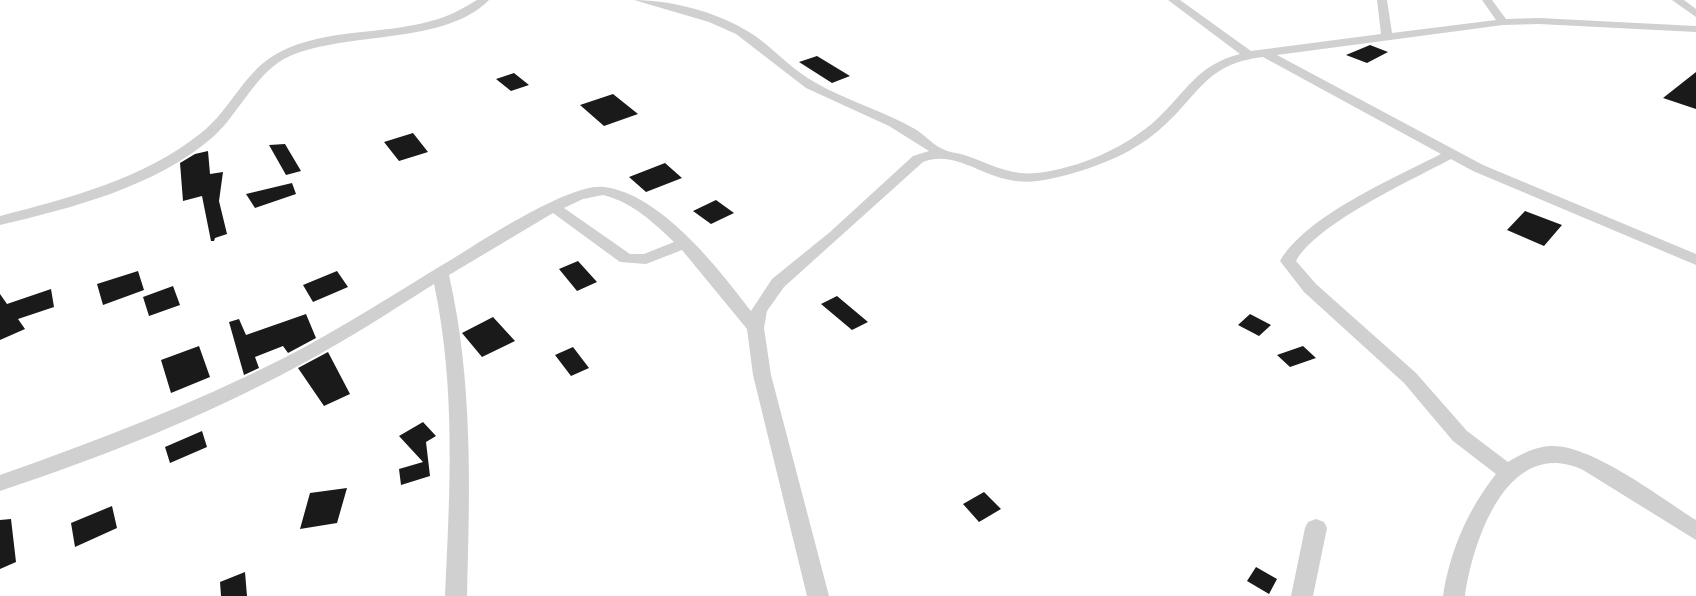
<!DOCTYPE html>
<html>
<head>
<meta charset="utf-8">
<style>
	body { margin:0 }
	canvas { display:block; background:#fff }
</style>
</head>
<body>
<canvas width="1696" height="596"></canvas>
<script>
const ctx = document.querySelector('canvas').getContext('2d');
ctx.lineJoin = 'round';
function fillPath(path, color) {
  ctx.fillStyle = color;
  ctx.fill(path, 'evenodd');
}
fillPath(new Path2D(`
	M1370,45L1388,52L1367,63L1346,55Z
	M817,56L850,76L832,83L799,62Z
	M1696,72V109L1663,98Z
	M514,73L529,85L511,91L496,79Z
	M613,94L638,114L604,126L580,105Z
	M413,133L428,152L399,161L384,142Z
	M285,144L301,171L286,175L269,145Z
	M208,151L210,174L223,172L219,201L227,234L215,238L214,241H211L202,196L183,201L180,163L195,154Z
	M665,163L682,178L646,192L629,177Z
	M292,183L296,194L255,208L246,194Z
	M716,200L734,213L711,224L693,211Z
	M1525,211L1562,225L1544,246L1507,230Z
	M578,261L597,282L577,291L559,269Z
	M138,271L144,290L103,305L97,284Z
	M337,271L348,287L313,302L303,285Z
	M173,286L180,305L149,316L143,297Z
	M51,289L54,307L18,319L25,329L0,340V294L7,304Z
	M837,296L868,322L852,330L821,304Z
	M306,314L316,338L288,353L283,346L255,357L259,368L244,375L229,322L239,319L246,335Z
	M1250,314L1271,325L1259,336L1238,325Z
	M493,317L515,341L482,357L462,333Z
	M199,346L210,377L171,393L161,360Z
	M1303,346L1316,358L1290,367L1277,355Z
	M573,347L589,368L571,376L555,355Z
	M328,352L350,394L324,406L298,368Z
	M423,422L436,436L426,442L430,476L401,485L399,469L423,462L399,436Z
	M202,431L207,447L170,463L165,447Z
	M347,488L337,523L300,529L310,493Z
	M984,492L1001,509L979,522L963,504Z
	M112,506L117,528L75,547L71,523Z
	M11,519L16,562L0,569V520Z
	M1256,567L1277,579L1269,594L1247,581Z
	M245,572L247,596H221L220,582Z`), '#1a1a1a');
fillPath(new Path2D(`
	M477,0H489C445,45 348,31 290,56C256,71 240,113 213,137C155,187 72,208 0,225V216C69,198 144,179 201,133C231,110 245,69 280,52C327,28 382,35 431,21C448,17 462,9 477,0Z
	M634,0C674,0 725,14 758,38C778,53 794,71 816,83C848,101 883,111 915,129C925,135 934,146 945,150C951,153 960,153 967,156C991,164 1010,176 1037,173C1079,168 1125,148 1156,120C1186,92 1197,65 1240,54L1168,0H1180L1251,51L1381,34L1377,0H1387L1392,33L1496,20L1482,0H1492L1506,19L1539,18L1696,26V32L1539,24L1503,25L1277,55L1483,165L1696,254V265L1473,171L1451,159C1412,180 1317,223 1296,261L1316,284L1416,373L1467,431L1508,462C1521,454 1536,446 1552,446C1592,445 1661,498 1696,520V540L1583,470C1508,435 1473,540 1465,596H1443C1450,551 1467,511 1496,474L1453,441L1404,383L1304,292L1280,261C1306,216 1394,178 1441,154L1263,57C1203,64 1199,97 1158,131C1134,151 1107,163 1077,172C1056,178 1032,185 1010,180C980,175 953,150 923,162L784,287L767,311L764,328L771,375L829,596H807L753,375L747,329L682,250L646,264L620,262L553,213L449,275C473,381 470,488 467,596H445C450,492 456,387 434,284C390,312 345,341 298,366C204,417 102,457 0,491V475C96,441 191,405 282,359C341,329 397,292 454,258C485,239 570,183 604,187C661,194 718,268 751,311L772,279L830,232L913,156L929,151L889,126L806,88L736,34L709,22ZM603,195C632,202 653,222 674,242L644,254H630L564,208L583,199Z
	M1672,0H1684L1696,9V17Z
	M1316,519L1324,522L1327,528L1313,596H1291L1305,528L1308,522Z`), '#d0d0d0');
</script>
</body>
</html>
